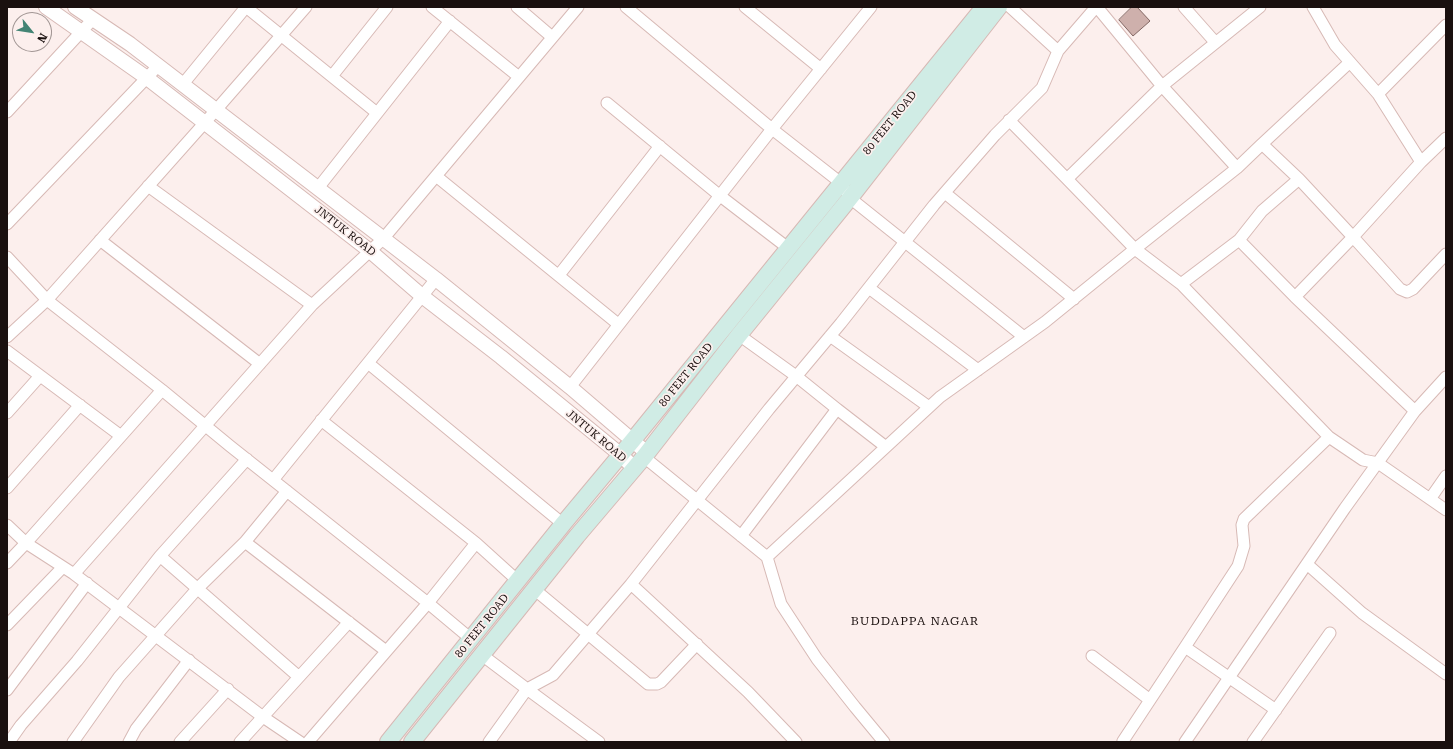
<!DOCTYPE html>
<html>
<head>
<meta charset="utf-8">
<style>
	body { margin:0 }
	#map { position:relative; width:1453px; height:749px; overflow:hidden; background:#fcefed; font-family:"Roboto Serif",serif }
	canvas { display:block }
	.frame { position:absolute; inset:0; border:8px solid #1a100f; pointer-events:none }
	.north { position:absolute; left:12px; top:12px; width:40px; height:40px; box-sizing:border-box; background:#fcefed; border:1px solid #a29694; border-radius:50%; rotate:120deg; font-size:11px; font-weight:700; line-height:16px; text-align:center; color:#1a100f }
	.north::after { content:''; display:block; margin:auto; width:14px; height:18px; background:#438474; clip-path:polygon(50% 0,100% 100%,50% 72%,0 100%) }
</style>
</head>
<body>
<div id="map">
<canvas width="1453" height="749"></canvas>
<div class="frame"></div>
<div class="north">N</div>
</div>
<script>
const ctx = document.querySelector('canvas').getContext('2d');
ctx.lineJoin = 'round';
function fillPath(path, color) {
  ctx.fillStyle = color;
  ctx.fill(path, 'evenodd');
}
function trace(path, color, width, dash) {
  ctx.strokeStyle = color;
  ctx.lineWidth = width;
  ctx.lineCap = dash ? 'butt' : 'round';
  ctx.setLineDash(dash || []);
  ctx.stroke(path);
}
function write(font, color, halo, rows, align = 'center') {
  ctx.font = font + ' "Roboto Serif",serif';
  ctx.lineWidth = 3.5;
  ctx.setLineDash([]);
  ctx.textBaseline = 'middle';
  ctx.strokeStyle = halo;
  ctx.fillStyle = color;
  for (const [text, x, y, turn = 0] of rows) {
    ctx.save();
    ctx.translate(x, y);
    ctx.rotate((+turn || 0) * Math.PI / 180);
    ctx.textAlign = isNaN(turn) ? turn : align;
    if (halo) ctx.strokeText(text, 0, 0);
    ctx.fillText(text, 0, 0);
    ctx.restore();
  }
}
const building = new Path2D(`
	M1132,7H1137L1150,21L1133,36L1119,20Z`);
fillPath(building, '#ceb0ac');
trace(building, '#826763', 1);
const minor = new Path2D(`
	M246,7L377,113
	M306,7L216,110L47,300L162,390L230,446L428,603L471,639
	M432,7L519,77
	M517,7L552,37
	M626,7L772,129L871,7
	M745,7L821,69
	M1010,7L1058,51L1096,7
	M1097,7L1162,86L1260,7
	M1184,7L1215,42
	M1313,7L1335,45L1378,94L1421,162
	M332,76L387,7
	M183,84L246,7
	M1378,94L1446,25
	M607,103L719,195L788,248
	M7,112L93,19
	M1262,144L1350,62
	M436,176L618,324
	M1067,179L1135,249L1237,168
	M1299,179L1353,237L1421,162L1446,138
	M148,186L312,305
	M318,188L450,21
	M945,193L1074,299
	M7,224L158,66
	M100,240L260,364
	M1239,240L1295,297
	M7,257L47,300L7,337
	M559,275L660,146
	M1181,284L1329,437L1363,460L1378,463L1446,510
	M869,288L978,370
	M739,335L796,376L837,409L741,536
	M830,336L929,407
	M7,351L121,436
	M368,363L563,524
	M570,387L772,129L841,183L850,198L1024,337
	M837,409L886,447
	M1415,411L1295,297L1353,237L1400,289L1407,292L1413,289L1446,254
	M7,413L40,376
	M321,420L476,543L518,581
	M644,457L767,557L781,604L817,659L855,707L884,742
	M273,480L436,279
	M7,488L80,405
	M1430,499L1446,476
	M7,525L26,543L74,574
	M245,542L386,651
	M160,556L299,677
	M767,557L940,397L1045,322L1135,249L1181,284L1239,240L1262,211L1299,179L1262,144L1237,168L1162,86L1067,179L1009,120
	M7,563L26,543L162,390
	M1307,564L1362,613L1446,674
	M534,589L648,684H657L661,682L697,644
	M7,625L63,567
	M1185,647L1238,566L1244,546L1242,525L1244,519L1329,437
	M482,655L527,689L599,742
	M1092,656L1150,700
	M7,690L87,583
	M9,742L21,725L77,661L160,556L247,459
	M73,742L119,677L198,588L245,542L287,491
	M129,742L136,729L189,660
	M180,742L228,689
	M240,742L349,622
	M300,742L263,717L74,574L312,305L383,239L578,7
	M308,742L428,603L476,543
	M489,742L527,689L553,675L631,584
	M796,742L748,692L631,584L769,409L841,323L934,205L995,135L1042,88L1058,51
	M1124,742L1123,741L1185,647L1276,710
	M1185,742L1345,508L1415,411L1446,377
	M1253,742L1330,633`);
const tertiary = new Path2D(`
	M46,7L147,78L370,251L422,296L501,357L621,455L634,468
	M75,7L130,44L436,279L570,387L647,453`);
const secondary = new Path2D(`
	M388,742L563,524L633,440L984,7
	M412,742L577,536L644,457L739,335L850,198L999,7`);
trace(minor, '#d7b9b5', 13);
trace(tertiary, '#d7b9b5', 16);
trace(secondary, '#d7b9b5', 18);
trace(minor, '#fff', 11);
trace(tertiary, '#fff', 14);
trace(secondary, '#d0ece5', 16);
write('11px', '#1a100f', '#fcefed', [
	["80 FEET ROAD",890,123,-51],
	["JNTUK ROAD",345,231,38],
	["80 FEET ROAD",686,375,-51],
	["JNTUK ROAD",596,436,40],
	["80 FEET ROAD",482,626,-51]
]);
ctx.letterSpacing = '1px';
write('12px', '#1a100f', '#fcefed', [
	["BUDDAPPA NAGAR",915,621]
]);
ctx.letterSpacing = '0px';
</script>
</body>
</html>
